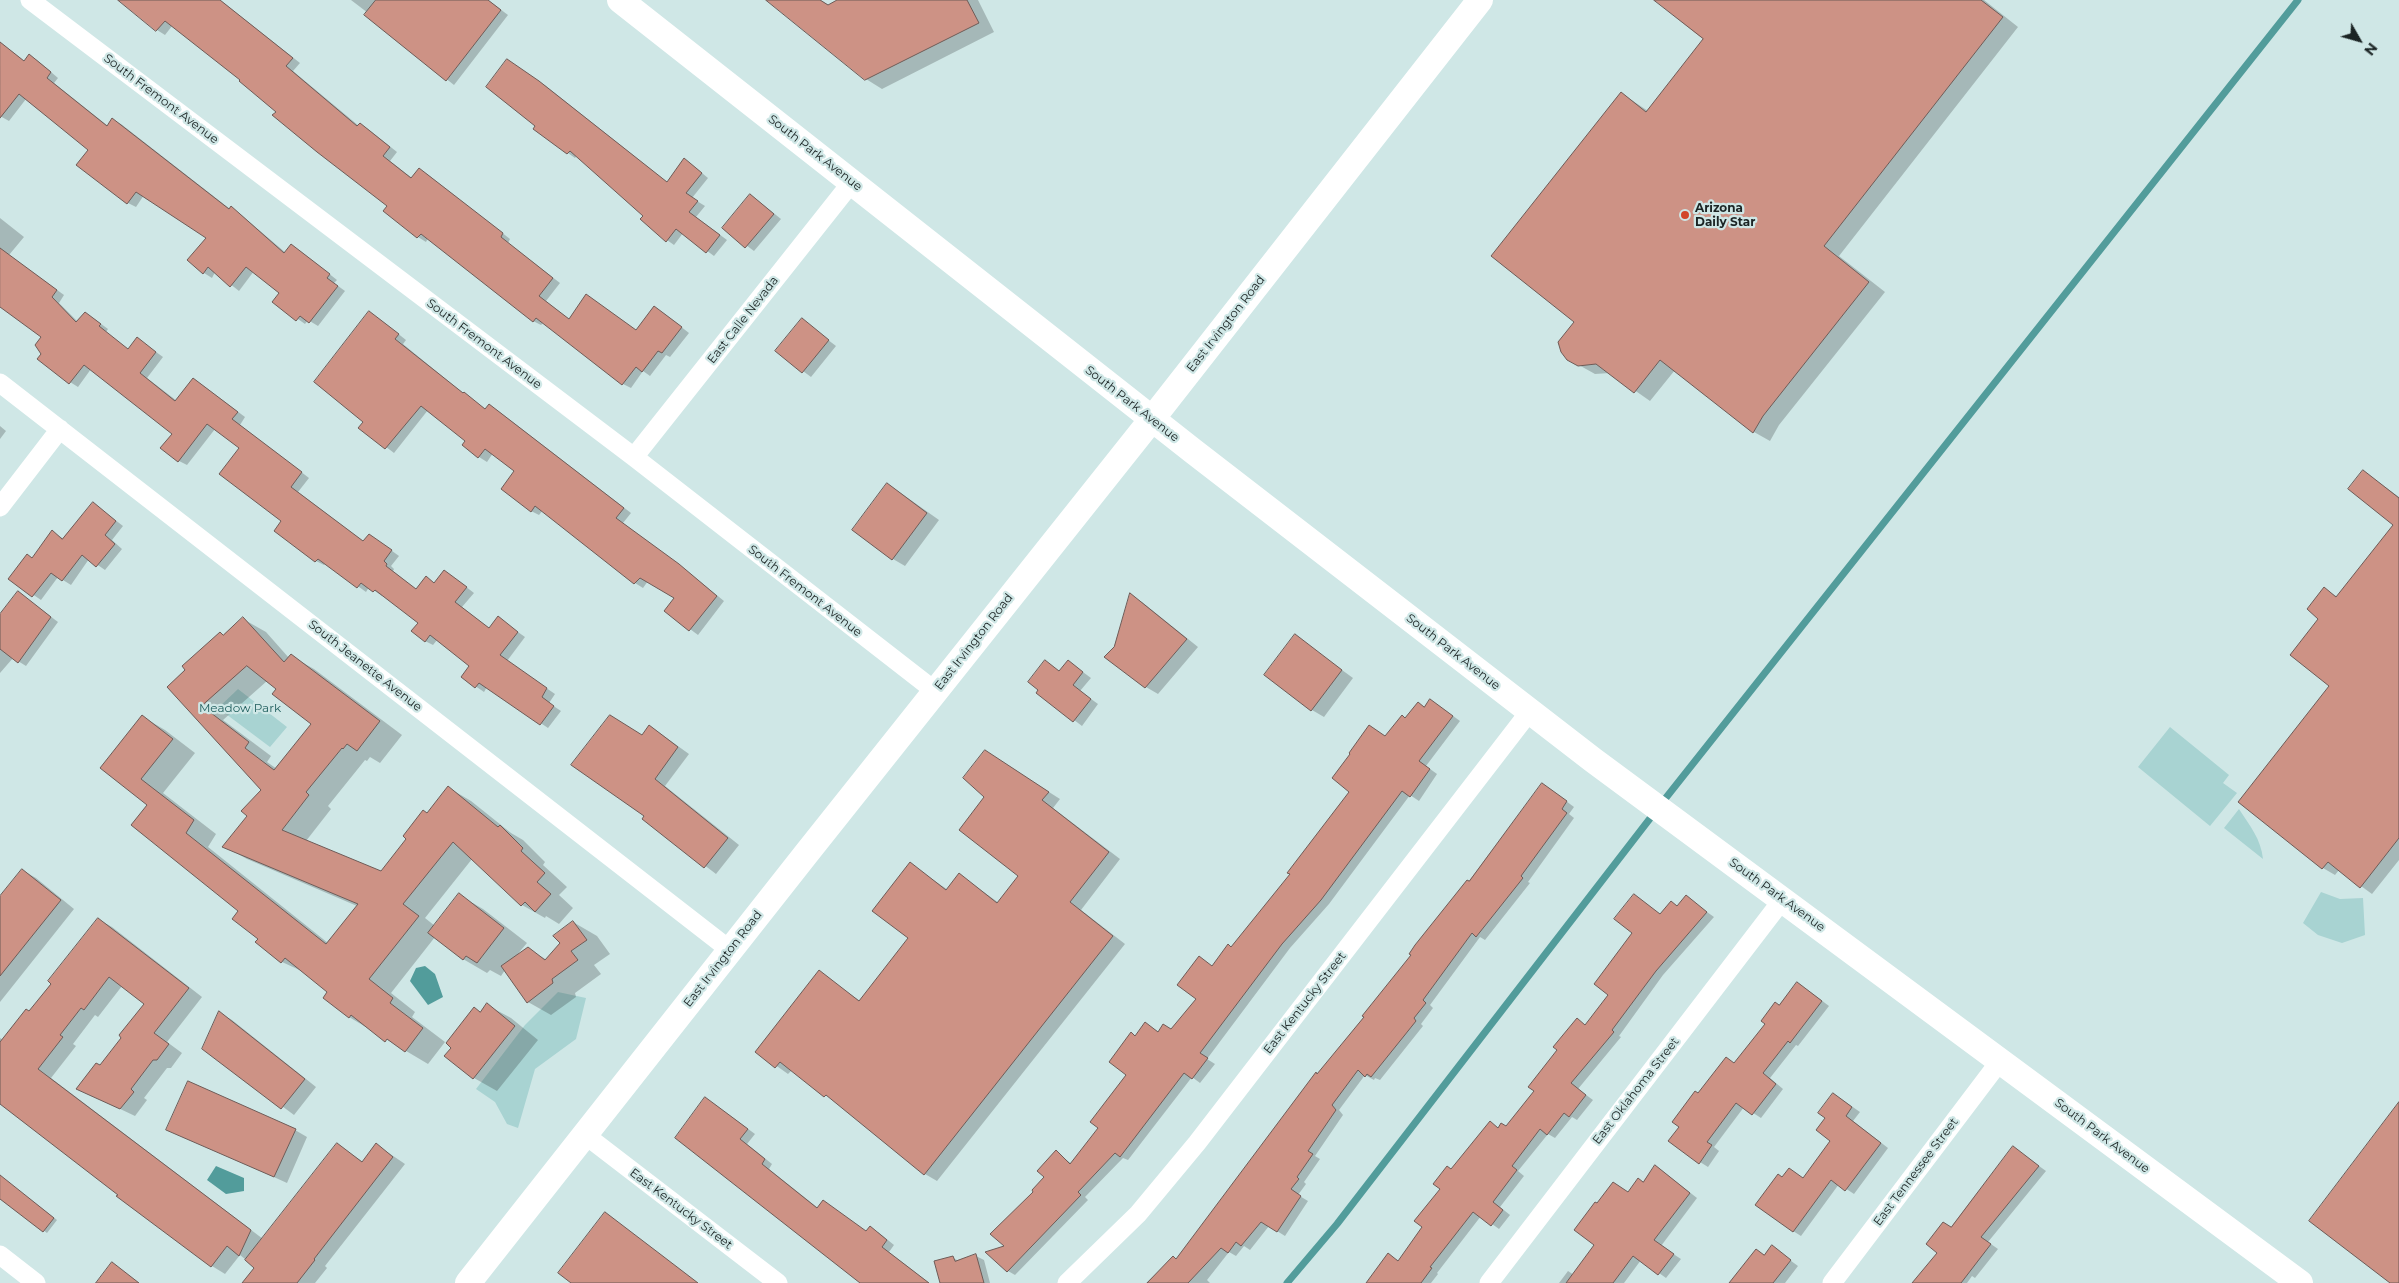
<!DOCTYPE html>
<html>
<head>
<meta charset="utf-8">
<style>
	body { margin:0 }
	#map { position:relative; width:2399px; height:1283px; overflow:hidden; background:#cfe7e6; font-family:Montserrat,sans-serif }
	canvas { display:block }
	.north { position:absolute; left:2334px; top:15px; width:50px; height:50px; -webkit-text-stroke:4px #cfe7e6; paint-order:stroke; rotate:128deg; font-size:14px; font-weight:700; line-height:20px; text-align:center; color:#1b2424 }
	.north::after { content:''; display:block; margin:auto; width:18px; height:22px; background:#1b2424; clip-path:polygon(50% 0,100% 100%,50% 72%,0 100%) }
</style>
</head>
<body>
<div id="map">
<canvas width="2399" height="1283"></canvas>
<div class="north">N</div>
</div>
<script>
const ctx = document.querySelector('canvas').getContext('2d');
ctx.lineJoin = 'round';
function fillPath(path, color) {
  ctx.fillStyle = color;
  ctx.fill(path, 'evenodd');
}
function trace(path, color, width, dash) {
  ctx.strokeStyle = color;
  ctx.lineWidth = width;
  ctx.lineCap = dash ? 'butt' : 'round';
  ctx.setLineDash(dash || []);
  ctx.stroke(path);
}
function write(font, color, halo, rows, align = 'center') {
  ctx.font = font + ' Montserrat,sans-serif';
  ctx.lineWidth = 4.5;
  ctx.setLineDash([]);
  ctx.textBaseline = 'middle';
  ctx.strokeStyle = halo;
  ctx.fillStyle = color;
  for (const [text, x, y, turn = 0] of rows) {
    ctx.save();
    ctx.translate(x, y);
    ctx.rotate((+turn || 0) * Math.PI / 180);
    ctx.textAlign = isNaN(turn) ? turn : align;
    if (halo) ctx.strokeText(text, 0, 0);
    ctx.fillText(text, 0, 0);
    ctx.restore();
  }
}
fillPath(new Path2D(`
	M238,689L287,727L270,747L218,708Z
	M2170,727L2229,775L2223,783L2237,793L2210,826L2138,767Z
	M2239,809C2250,826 2261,839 2263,859L2224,828Z
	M2321,892L2340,899L2363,898L2365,935L2342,943L2318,935L2303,923Z
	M558,992L586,998L576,1039L535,1069L518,1128L507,1124L495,1102L476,1089L525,1025Z`), '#a8d3d2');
fillPath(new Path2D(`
	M425,966L435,974L443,997L428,1005L410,981L416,968Z
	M216,1166L244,1178V1191L226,1194L207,1180Z`), '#529c9b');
fillPath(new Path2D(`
	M126,0H220L300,63L293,71L359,126L360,124L368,129L397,152L390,161L412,178L419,170L427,174L510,239L508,243L560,283L546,301L570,320L594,300L637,331L662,312L689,333L670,357L666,355L650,376L643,371L631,388L623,384L544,322L541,325L533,321L428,238L426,242L418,237L385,211L389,206L242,80L172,26L165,35L157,30L123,3Z
	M351,0H488L508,15L454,85L366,15L368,13Z
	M768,0H821L830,6L840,0H978L994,32L882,89L866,79Z
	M1661,0H1984L2018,27L1839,256L1885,292L1779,425L1770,441L1754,432L1675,370L1650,401L1610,373L1595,374L1568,359L1621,93L1648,111L1705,39Z
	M0,42L25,62L30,56L37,60L58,78L54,83L108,126L113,120L121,124L230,209L239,213L286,253L299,250L337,280L334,283L345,291L318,326L308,320L305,324L274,302L281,292L254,271L239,291L215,272L212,278L204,273L189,260L207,237L144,195L136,207L128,203L90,150L26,99L9,121L0,116Z
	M515,65L546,86L668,183L691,164L708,178L692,198L705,206L696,217L727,240L714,256L683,233L674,245L667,240L644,216L577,155L575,158L568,153L535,128L537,126Z
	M751,195L781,219L754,251L723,228Z
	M0,218L24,237L9,255L64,295L59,303L78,322L93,318L108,329L106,332L129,350L138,339L163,357L147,378L177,401L193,380L201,384L245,417L240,425L309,478L298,492L364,542L377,540L399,556L391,566L394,569L393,571L417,590L426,578L435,583L452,576L474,593L462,607L490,629L498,618L525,637L507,661L555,694L549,703L561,711L548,728L487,687L484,692L462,677L471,666L437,640L433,645L425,641L419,622L383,594L382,596L369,587L366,592L326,563L324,565L316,561L283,521L241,448L215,429L187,465L179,461L173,433L91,369L78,387L70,382L43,354V337L0,305Z
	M377,317L406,340L403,344L464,394L487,410L490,406L497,410L631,513L623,523L687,571L724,601L698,635L666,611L676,598L648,581L643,588L635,583L543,510L539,515L531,511L516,471L493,453L487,462L479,457L463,445L466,441L428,410L394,453L360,427L365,421Z
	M802,320L836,346L811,377L776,351Z
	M0,426L6,431L0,439Z
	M2363,471L2399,497V860L2372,894L2339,870L2335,875L2323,868L2239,802L2331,686L2320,618L2324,589L2338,597L2395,524Z
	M888,484L939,520L905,566L893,559Z
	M93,503L123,526L112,540L122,549L105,570L89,559L71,585L58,577L41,600L10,579L33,559L53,532L64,539Z
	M18,592L58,622L26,666L13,658L0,673V616Z
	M1130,595L1142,602L1198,647L1158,694L1146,687L1115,647Z
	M243,619L266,632L289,658L291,656L314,669L402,735L380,763L370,757L367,761L365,760L328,806L331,809L306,841L381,873L449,788L471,801L511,833L523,840L545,862L543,865L567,887L559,895L573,908L559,924L546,916L545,918L522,905L472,859L425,918L435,926L459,895L483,909L527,943L516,956L528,949L547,960L562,942L573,922L597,936L610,954L594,965L601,974L575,993L576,997L551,1015L528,1002L505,970L501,976L490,970L487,973L463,959L435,937L391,993L415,1012L412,1017L445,1042L428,1064L349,1017L329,992L306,973L282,962L259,939L240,910L148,805L102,768L143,717L165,730L195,753L163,793L216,834L208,847L328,943L357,906L247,859L224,846L248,816L263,790L168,687L220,633L225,636ZM267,681L313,723L277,769L267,762L271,756L223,720Z
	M1295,636L1353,678L1324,717L1312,710Z
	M1068,661L1091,678L1080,691L1098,704L1082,726L1037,692L1046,662L1060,672Z
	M1418,703L1425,707L1438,705L1460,721L1426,766L1437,774L1419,801L1410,795L1329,904L1290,948L1207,1059L1215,1064L1200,1083L1192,1077L1128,1160L1123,1158L1085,1197L1088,1200L1015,1275L1008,1271L1006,1247L1035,1192L1046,1177L1056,1152L1072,1164L1100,1128L1128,1074L1136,1037L1146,1024L1159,1032L1171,1030L1198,998L1199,958L1213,967L1231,948L1292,874L1351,792L1386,737L1406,719Z
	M650,726L689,754L665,786L739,845L716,874L644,819L646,816L642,736Z
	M997,759L1060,799L1053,808L1120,859L1081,910L1125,944L937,1181L925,1174L837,1102L792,1070L788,1074L757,1052L819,972L860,1001L910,938V864L948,890L960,875L999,903L1020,875Z
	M1550,789L1574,807L1569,814L1574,818L1528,882L1530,883L1485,940L1480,937L1430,1005L1433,1008L1421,1024L1423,1026L1380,1080L1375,1078L1374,1080L1365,1075L1339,1110L1343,1115L1315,1156L1320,1159L1304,1182L1306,1184L1298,1195L1308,1201L1285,1236L1269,1226L1250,1250L1244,1246L1236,1256L1229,1252L1207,1280L1210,1283H1146L1173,1258L1177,1260L1318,1075L1470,883Z
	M22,870L36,878L74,909L0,1002V898Z
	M1634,895L1661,915L1671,902L1679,907L1686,897L1714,917L1663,975L1619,1036L1621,1037L1578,1089L1593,1100L1577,1120L1572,1117L1555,1138L1548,1134L1518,1171L1524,1176L1500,1207L1510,1215L1499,1229L1481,1216L1437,1273L1438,1274L1431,1283H1378L1396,1259L1399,1261L1424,1227L1452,1171L1490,1123L1499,1128L1506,1127L1535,1091L1577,1020L1586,1026L1610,995L1634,933Z
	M98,919L112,927L202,997L167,1042L182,1053L171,1068H167L144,1098L147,1100L135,1116L78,1089L101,1067L145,1004L122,986L98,1017L95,1015L73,1044L76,1046L51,1078L263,1239L337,1144L363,1162L377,1145L405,1164L325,1266L327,1268L315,1283H244L256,1268L240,1255L225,1274L212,1266L0,1103V1038L3,1040L30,1012Z
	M1805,988L1829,1006L1798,1046L1796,1045L1770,1078L1783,1089L1761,1118L1744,1107L1714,1147L1719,1151L1708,1167L1700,1162L1680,1127L1698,1095L1736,1064L1780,1006Z
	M487,1005L511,1018L538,1040L497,1091L474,1078L453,1048L475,1009L481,1013Z
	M220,1013L232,1020L316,1087L294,1115L204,1048Z
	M1834,1094L1860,1112L1853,1121L1888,1148L1854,1194L1839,1184L1801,1236L1793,1231L1783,1178L1790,1169L1804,1179L1832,1140L1827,1118Z
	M713,1103L755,1134L747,1144L772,1164L769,1169L818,1208L867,1232H878L894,1245L889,1252L929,1283H862L676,1137Z
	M168,1129L295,1130L307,1137L287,1183Z
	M2014,1148L2046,1171L1988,1242L1998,1249L1975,1278L1972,1276L1967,1283H1914L1939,1252L1952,1228Z
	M1656,1166L1697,1198L1661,1246L1681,1259L1666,1278L1641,1260L1624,1283H1559L1568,1271L1574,1275L1596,1245L1629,1193L1644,1183Z
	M0,1176L57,1220L47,1233L0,1197Z
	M1772,1247L1798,1266L1785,1283H1730L1757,1250L1765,1256Z
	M976,1256L984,1260L990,1283H941L953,1258L959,1261Z`), '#0003');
trace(new Path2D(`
	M1661,804L2298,0
	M1287,1283L1337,1224L1655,812`), '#529c9b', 7);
const building = new Path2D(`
	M118,0H220L293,58L286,66L357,126L360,123L390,147L383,156L411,178L419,168L503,233L501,237L553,278L539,296L569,319L586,294L636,330L654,306L682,327L662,353L658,351L642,372L636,367L622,385L536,318L533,322L421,234L417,238L383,211L387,206L317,152L272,115L276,112L239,81L240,80L165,21L156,31Z
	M376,0H488L501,10L446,81L364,15Z
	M766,0H820L828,5L837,0H967L979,23L865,80Z
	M1654,0H1981L2003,17L1824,246L1869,282L1763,416L1753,433L1660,360L1634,393L1596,364L1578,366L1567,360L1561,352L1558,342L1574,322L1491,256L1621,92L1646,112L1703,39Z
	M0,42L24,61L29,54L51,72L47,78L107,126L112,118L229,209L231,206L284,253L291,244L330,274L327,278L338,286L309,323L300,316L296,321L272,302L279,293L246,267L230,287L208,267L203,274L187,260L206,238L136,192L127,204L76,165L88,150L19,94L0,118Z
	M507,59L539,81L667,182L684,158L702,173L686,193L698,201L689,212L720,235L706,253L676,229L666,242L640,219L643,216L570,151L567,154L533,129L535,126L486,87Z
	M750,194L774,214L745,248L722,228Z
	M0,248L57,290L52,297L76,322L85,312L101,324L99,326L128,349L137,337L156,352L140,373L175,401L193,378L238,412L232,419L302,472L291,487L363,541L369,534L392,550L384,561L387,564L386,566L416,589L426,576L434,583L444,570L467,587L455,602L489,628L498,616L518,632L500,655L547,688L542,697L554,706L540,725L479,683L475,688L461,677L469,666L430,635L425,642L411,631L418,623L375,590L373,592L361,583L357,588L318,559L315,562L274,531L281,521L219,474L239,448L207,424L178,462L160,448L172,434L84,365L69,384L37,359L41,354L35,345L41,337L0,307Z
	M369,311L399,334L395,339L463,393L464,392L485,409L489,404L624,508L616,518L679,564L717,596L689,631L664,611L674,598L640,578L634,584L535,506L531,512L501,489L514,471L485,449L478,458L462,445L465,441L421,406L385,449L358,428L363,422L314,382Z
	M802,318L829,340L802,373L775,351Z
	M2363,470L2399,498V838L2360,888L2328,862L2322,869L2238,802L2329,686L2290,655L2318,619L2307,609L2324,587L2336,597L2393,525L2348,489Z
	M887,483L927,513L892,560L852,530Z
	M93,502L116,521L105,535L115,544L96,567L82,555L62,581L51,573L32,597L8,579L27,554L32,558L52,530L62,539Z
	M18,591L51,617L18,663L0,649V614Z
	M1130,593L1187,639L1145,688L1104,657L1114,647Z
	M243,617L284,662L291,654L380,721L357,751L347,744L343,749L342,748L306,792L309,795L282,830L381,871L406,839L403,836L423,810L427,813L448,786L498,827L500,825L523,848L521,851L545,873L537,882L551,894L535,912L525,902L521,906L453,842L403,904L419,916L369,979L393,998L390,1003L423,1028L405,1052L387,1039L385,1042L351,1015L349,1018L323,998L327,992L285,958L281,963L255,942L258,939L232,919L238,911L131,825L147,805L100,768L142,715L173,739L141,779L194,820L186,833L326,944L358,904L222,847L247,816L241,811L261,790L167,687L185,670L182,666L220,632L223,635ZM247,666L276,689L272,694L311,724L274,770L245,748L249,742L202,706Z
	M1295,634L1342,670L1311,711L1264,675Z
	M1045,660L1059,671L1068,660L1083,672L1073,685L1091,699L1073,722L1036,693L1038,690L1028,682Z
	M1430,699L1453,716L1419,761L1430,769L1410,797L1402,791L1321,900L1282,944L1200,1053L1208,1058L1192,1079L1184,1073L1120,1157L1115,1153L1078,1192L1081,1195L1007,1272L985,1252L1004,1246L990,1234L1033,1192L1032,1190L1044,1177L1037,1171L1056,1150L1070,1164L1098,1128L1090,1122L1126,1075L1109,1062L1131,1032L1135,1036L1145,1022L1158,1032L1163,1024L1171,1029L1196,999L1177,985L1199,956L1212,966L1228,944L1231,947L1290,874L1287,873L1349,792L1332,778L1350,754L1349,753L1369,725L1385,736L1402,715L1405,718L1418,702L1424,707Z
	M610,715L642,735L649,725L678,747L655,779L728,838L704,868L642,819L644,816L571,765Z
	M985,750L1049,792L1042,800L1109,852L1070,902L1113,936L924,1175L826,1095L824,1097L780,1062L775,1068L755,1052L819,970L859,1001L908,938L872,911L910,862L946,890L959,873L997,903L1018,876L959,830L984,797L963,778Z
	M1542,783L1567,801L1562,809L1567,813L1521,876L1523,878L1476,937L1472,933L1423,1000L1426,1003L1414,1018L1416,1021L1404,1036L1371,1077L1367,1074L1365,1077L1358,1070L1332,1105L1336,1110L1308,1151L1313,1154L1297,1177L1299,1179L1291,1189L1301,1196L1277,1232L1261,1222L1241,1246L1236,1242L1228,1253L1221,1248L1188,1283H1147L1173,1256L1176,1259L1316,1072L1317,1074L1364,1017L1362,1016L1411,955L1409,954L1415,945L1467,880L1469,881Z
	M22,869L61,900L0,976V896Z
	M459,893L504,928L477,963L466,956L463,960L428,933Z
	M1634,894L1660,914L1671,901L1677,906L1686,895L1707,912L1656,971L1612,1030L1614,1032L1571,1083L1586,1095L1569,1117L1564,1113L1547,1135L1540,1129L1512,1166L1517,1170L1493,1202L1503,1210L1491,1226L1473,1212L1430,1267L1432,1268L1421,1283H1366L1388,1253L1398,1261L1422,1227L1414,1221L1440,1189L1433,1184L1447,1166L1451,1169L1490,1121L1498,1128L1501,1123L1506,1126L1534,1091L1528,1087L1557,1050L1553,1047L1577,1018L1585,1025L1608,995L1594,984L1632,933L1614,919Z
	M98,918L189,988L154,1033L169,1044L157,1060H153L131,1089L134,1092L120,1109L76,1089L96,1063L100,1065L121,1038L119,1035L144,1004L109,977L84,1010L81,1008L60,1035L63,1037L38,1069L251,1230L239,1256L227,1246L211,1267L116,1196L118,1195L0,1104V1042L26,1009L29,1011L51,984L48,981Z
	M573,921L587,940L571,951L578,960L552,979L553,983L527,1003L501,966L528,947L545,960L560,943L553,936Z
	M1797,982L1822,1001L1790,1043L1788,1041L1763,1073L1776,1084L1752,1115L1736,1103L1707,1142L1712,1145L1699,1164L1668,1141L1679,1127L1672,1122L1695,1091L1698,1093L1726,1057L1734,1063L1765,1024L1761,1021L1775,1002L1779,1005Z
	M487,1003L515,1026L473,1079L444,1056L451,1048L446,1043L474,1007L480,1012Z
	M219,1011L305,1079L281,1109L202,1049Z
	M188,1081L296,1129L274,1177L166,1130Z
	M1833,1093L1852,1107L1846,1116L1881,1143L1845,1191L1831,1180L1793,1232L1755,1205L1778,1174L1782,1177L1789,1168L1803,1178L1830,1141L1816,1130L1825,1118L1818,1113Z
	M705,1097L748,1129L740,1139L765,1159L762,1164L817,1208L823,1200L866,1231L870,1226L887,1240L882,1247L929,1283H860L675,1138Z
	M2399,1102V1283H2390L2309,1221Z
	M337,1143L362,1162L376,1143L393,1157L314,1259L315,1260L297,1283H242L254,1268L245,1260Z
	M2013,1146L2039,1166L1981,1237L1991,1244L1961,1283H1912L1937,1253L1926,1244L1943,1222L1951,1227Z
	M1655,1165L1690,1193L1654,1240L1674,1254L1658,1275L1633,1256L1613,1283H1566L1594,1245L1574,1230L1595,1202L1597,1203L1613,1182L1628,1192L1638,1178L1643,1182Z
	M0,1175L54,1218L43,1232L0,1199Z
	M605,1212L664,1257L698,1283H571L558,1273Z
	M1772,1245L1791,1260L1773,1283H1729L1756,1249L1764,1255Z
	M976,1254L984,1283H940L934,1261L953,1256L955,1261Z
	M112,1262L139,1283H96Z`);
fillPath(building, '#cd9285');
trace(building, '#6e5b57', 1);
trace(new Path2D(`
	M30,0L634,457L935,691
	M0,383L730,950
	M634,457L852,182
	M0,507L60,429
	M584,1134L778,1283
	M0,1255L36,1283
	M1067,1283L1138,1214L1197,1143L1530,711
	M1489,1283L1783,899
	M1832,1283L2000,1061`), '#fff', 19);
trace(new Path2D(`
	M620,0L1193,451L1593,760L2300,1283
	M468,1283L806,854L1152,419L1480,0`), '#fff', 26);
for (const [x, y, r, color] of [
	[1685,215,5,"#d2472b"]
]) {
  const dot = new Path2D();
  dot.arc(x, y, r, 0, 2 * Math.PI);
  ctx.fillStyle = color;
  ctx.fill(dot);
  trace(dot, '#cfe7e6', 2);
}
write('12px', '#1b2424', '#cfe7e6', [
	["South Fremont Avenue",161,99,37],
	["South Park Avenue",815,153,38],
	["East Calle Nevada",743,320,-52],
	["East Irvington Road",1226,324,-52],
	["South Fremont Avenue",484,344,37],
	["South Park Avenue",1132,404,38],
	["South Fremont Avenue",805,591,38],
	["East Irvington Road",974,642,-52],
	["South Park Avenue",1453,652,38],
	["South Jeanette Avenue",365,666,38],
	["South Park Avenue",1777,895,36],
	["East Irvington Road",723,959,-52],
	["East Kentucky Street",1305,1003,-52],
	["East Oklahoma Street",1636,1091,-52],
	["South Park Avenue",2102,1136,37],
	["East Tennessee Street",1916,1172,-53],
	["East Kentucky Street",681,1209,37]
]);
write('bold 12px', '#1b2424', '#cfe7e6', [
	["Arizona",1695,208],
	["Daily Star",1695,222]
], 'left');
write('12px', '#215f5e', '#cfe7e6', [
	["Meadow Park",240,708]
]);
</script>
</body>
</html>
